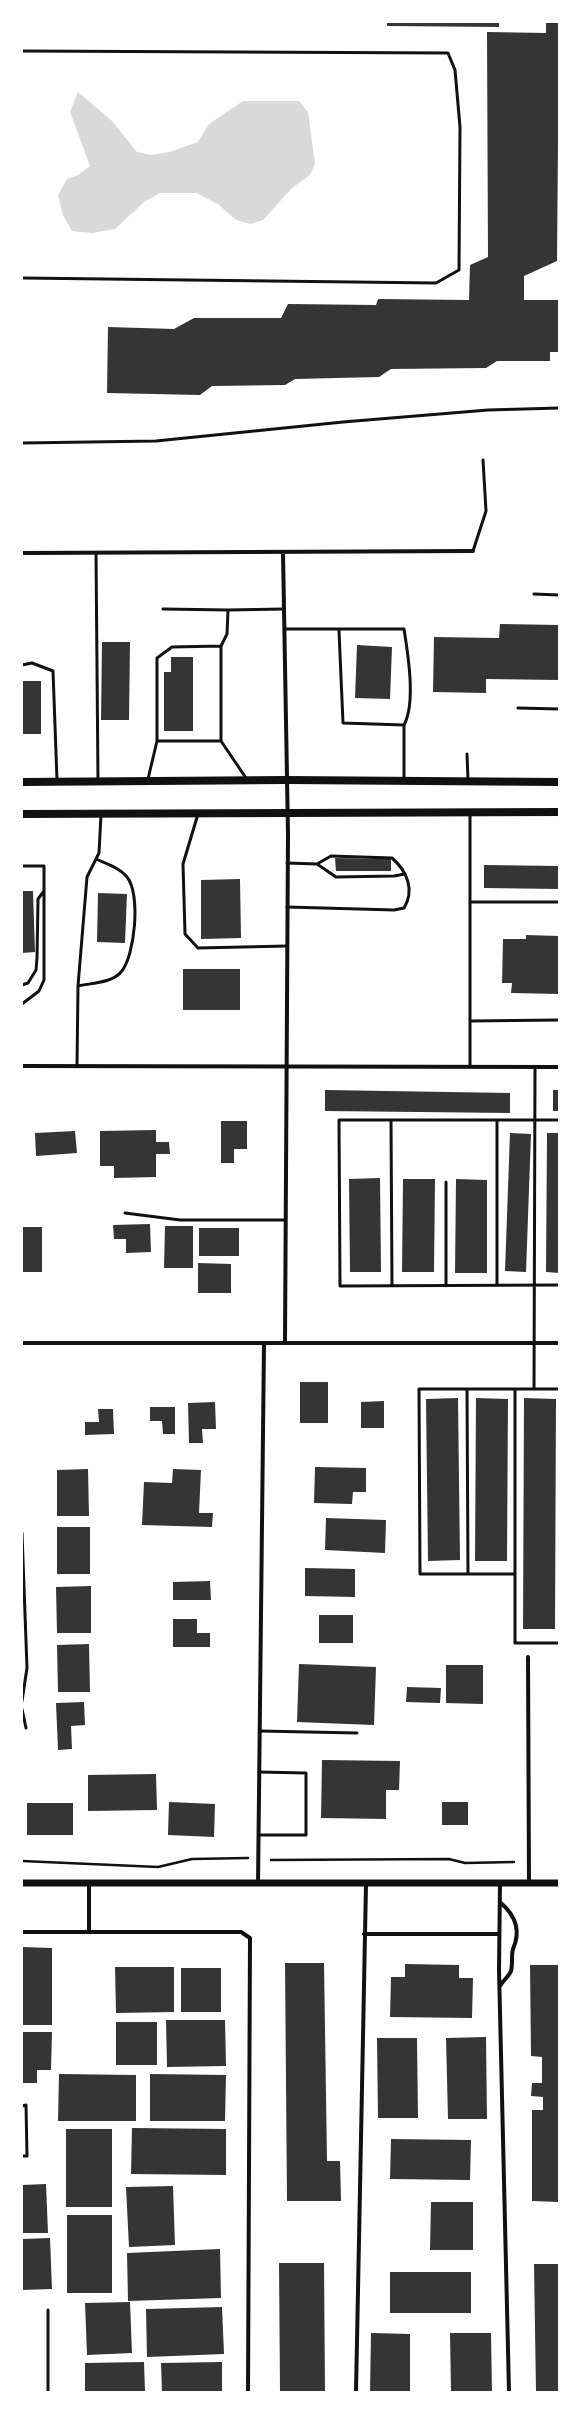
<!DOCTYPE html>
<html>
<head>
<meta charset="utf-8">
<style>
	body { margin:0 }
	#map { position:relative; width:581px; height:2414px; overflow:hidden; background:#fff; font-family:"Playfair Display",serif }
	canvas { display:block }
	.frame { position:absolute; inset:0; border:23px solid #fff; pointer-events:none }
</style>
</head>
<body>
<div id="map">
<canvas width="581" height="2414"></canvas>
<div class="frame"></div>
</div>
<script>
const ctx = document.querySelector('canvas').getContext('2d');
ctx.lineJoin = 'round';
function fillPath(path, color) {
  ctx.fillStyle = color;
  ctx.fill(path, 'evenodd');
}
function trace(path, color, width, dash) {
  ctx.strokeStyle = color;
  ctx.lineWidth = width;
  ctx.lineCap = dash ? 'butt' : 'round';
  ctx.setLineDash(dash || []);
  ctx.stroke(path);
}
fillPath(new Path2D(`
	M78,92L112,121L137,152L151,155L169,152L198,142L209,124L243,101H299L308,112L315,164L310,175L292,188L263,220L250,224L236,220L218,204L196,193H160L144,202L115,229L92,233L72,231L63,215L58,195L67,179L78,175L90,166L70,112Z`), '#d9d9d9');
fillPath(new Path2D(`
	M387,22H499V27L387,26Z
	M546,22H559L557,261L524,276V300H559V352H550V361H497L486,368L391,369L379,377L295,379L285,385L212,386L200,395L107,393L108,327L174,329L194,318H281L288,304L376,305L378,299L469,300L470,265L488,257L487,32L546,33Z
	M500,624L559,625V680L486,679V693L433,692L434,637L499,638Z
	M102,642H130L129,720H101Z
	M357,645L392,647L390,699L355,698Z
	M171,657H193V731H164V672H171Z
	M22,681H41V734H22Z
	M335,858L391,859V871H336Z
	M484,865L559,866V889L484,888Z
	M240,879L241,938L201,939V880Z
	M22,891H33L35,952L22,953Z
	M98,893L127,894L125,943L97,942Z
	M526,935L559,936V994L511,993L512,983H502L503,939H526Z
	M183,969H240V1010H183Z
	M325,1090L510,1093V1113L325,1111Z
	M553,1090H559V1111H553Z
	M221,1121H247V1149H234V1163H221Z
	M156,1130V1142H169L170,1154H156V1177L114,1178V1166H100V1131Z
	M75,1131L77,1153L36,1156L35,1133Z
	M510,1133L531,1134L526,1272L505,1271Z
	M547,1133H559V1273L546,1272Z
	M380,1178L381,1272H350L349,1179Z
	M403,1179H435L434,1272H402Z
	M456,1179L487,1180V1273H455Z
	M150,1224L151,1252L126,1253V1239H114L113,1225Z
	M165,1226H193V1268H164Z
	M22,1227H42V1272H22Z
	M199,1228H239V1256H199Z
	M198,1263L231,1264V1293H198Z
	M300,1382H328V1423H300Z
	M458,1398L460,1560L428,1561L426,1399Z
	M476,1398L508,1399L507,1561H475Z
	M524,1398L556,1399L555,1629H523Z
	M384,1401V1428H361V1402Z
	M215,1402L216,1429H202L203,1443H189L188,1403Z
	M150,1407H175V1434H163L162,1421H150Z
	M98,1409H113L114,1434L85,1435V1422H99Z
	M315,1467L366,1468V1492H353L352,1504L314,1503Z
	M88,1469L89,1516H57V1470Z
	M173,1469L201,1470L199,1513H213L212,1527L142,1525L144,1482L172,1483Z
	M326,1518L386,1520L385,1553L325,1550Z
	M57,1527H90V1574H57Z
	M305,1568L355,1569V1597L305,1596Z
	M210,1581L211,1600H173V1582Z
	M91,1586V1633H57L56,1587Z
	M319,1615H353V1643H319Z
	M173,1619H197V1633H210V1647H173Z
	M89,1644L90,1692H58L57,1645Z
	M299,1664L376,1667L374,1725L297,1722Z
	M446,1665H483V1704L446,1703Z
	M407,1687L441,1688L440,1703L406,1702Z
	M84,1702L85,1725L71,1726L72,1749L58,1750L56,1703Z
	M322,1760L400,1761L399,1790H386V1819L321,1818Z
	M156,1774L157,1810L88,1811V1775Z
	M169,1802L215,1804L214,1837L168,1835Z
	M442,1802H468V1825H442Z
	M27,1803H73V1835H27Z
	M22,1947L52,1948V2025H22Z
	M285,1963H324L327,2161H340L341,2201H287Z
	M405,1964L459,1965V1978H473L472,2018L390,2017L391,1977H405Z
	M530,1965H559V2202L532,2201V2110H543V2097L531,2096L532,2083H542V2057L531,2056Z
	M115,1967H174V2012L116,2013Z
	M181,1968H221V2012H181Z
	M166,2020H225L226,2066L167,2067Z
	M116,2022H157V2065H116Z
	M22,2032H52L51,2070H37V2083H22Z
	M486,2037L487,2119H448L446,2038Z
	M377,2038H417L418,2118H378Z
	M59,2074L136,2075V2121H58Z
	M150,2074L226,2075L225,2121H150Z
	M132,2128L226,2129V2175L131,2174Z
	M66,2129H112V2207H66Z
	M391,2139L471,2140L470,2180L390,2179Z
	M46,2184L48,2233H22V2185Z
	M173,2186L175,2245L129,2247L126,2187Z
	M431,2202H473V2250H430Z
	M67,2215H112V2293H67Z
	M50,2238L52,2289L22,2290V2239Z
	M220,2249L221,2298L128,2301L127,2253Z
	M279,2263H324L325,2392H280Z
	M534,2264H559V2392H536Z
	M390,2272H471V2313H390Z
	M130,2302L132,2353L87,2355L85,2303Z
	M222,2307L224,2354L147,2357L146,2309Z
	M371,2333L410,2334V2392H370Z
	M450,2333H491L492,2392H451Z
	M144,2362L145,2392H85V2363Z
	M222,2362V2392H162L161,2363Z`), '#353535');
trace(new Path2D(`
	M271,1860L449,1859L465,1863L514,1862
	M22,1861L158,1867L192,1859L248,1858`), '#111', 2.5);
trace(new Path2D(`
	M22,51L448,53L455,70L460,127L459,270L436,283L22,278
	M22,443L156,441L343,422L488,410L559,408
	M473,551L486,511L483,460
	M96,553L98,781
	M534,594L559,595
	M163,609L228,610
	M285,629H404C408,654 416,703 404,725L343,723L339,631
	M22,665L32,663L53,671L57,780
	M518,708L559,709
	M157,741H221
	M467,754L468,780
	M246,778L221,741V646L227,634L228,610L284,609
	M148,779L157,741V658L172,647L221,646
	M404,781V725
	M198,814L183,864L185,934L198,948L287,946
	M317,864L336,877L394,876L405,874
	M22,866H44V980L39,991L22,1004
	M470,902H559
	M287,907L394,910L404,908C415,890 407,871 392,858L331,856L317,864L287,863
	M22,985L28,983L36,970L37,958L38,899L44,891
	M78,986C91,983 112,983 121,972C135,956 141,894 127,877C120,868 107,864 96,859
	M470,1021L559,1020
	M470,1065V813
	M77,1066L78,986L87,877L99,853L101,815
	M391,1120L392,1286
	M497,1120V1285
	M559,1120H339L340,1286L559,1285
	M446,1182V1286
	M125,1213L180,1220H285
	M467,1389L468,1574
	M515,1389V1643H559
	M534,1389L535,1067
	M22,1533L27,1668L22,1701
	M515,1574H420L419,1389H559
	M22,1709L26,1728
	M260,1731L357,1733
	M259,1835H306V1773L259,1772
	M22,2106L26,2105L27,2156H22
	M48,2310V2392`), '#111', 3);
trace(new Path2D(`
	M22,553L473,551
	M283,553L288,834L285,1342
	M22,1066L559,1067
	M22,1343H559
	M528,1657L529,1883
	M500,1883L499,1970L509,2392
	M258,1884L264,1343
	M22,1932H241L250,1938L248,2392
	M89,1932V1885
	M364,1934H499
	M500,1986C503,1981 509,1976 511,1971C513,1964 511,1956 513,1949C521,1931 516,1916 501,1903
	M356,2392L366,1884`), '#111', 4);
trace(new Path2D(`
	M22,1883H559`), '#111', 7);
trace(new Path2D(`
	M22,782L287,780L559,782
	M22,814L559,812`), '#111', 8);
</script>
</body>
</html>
